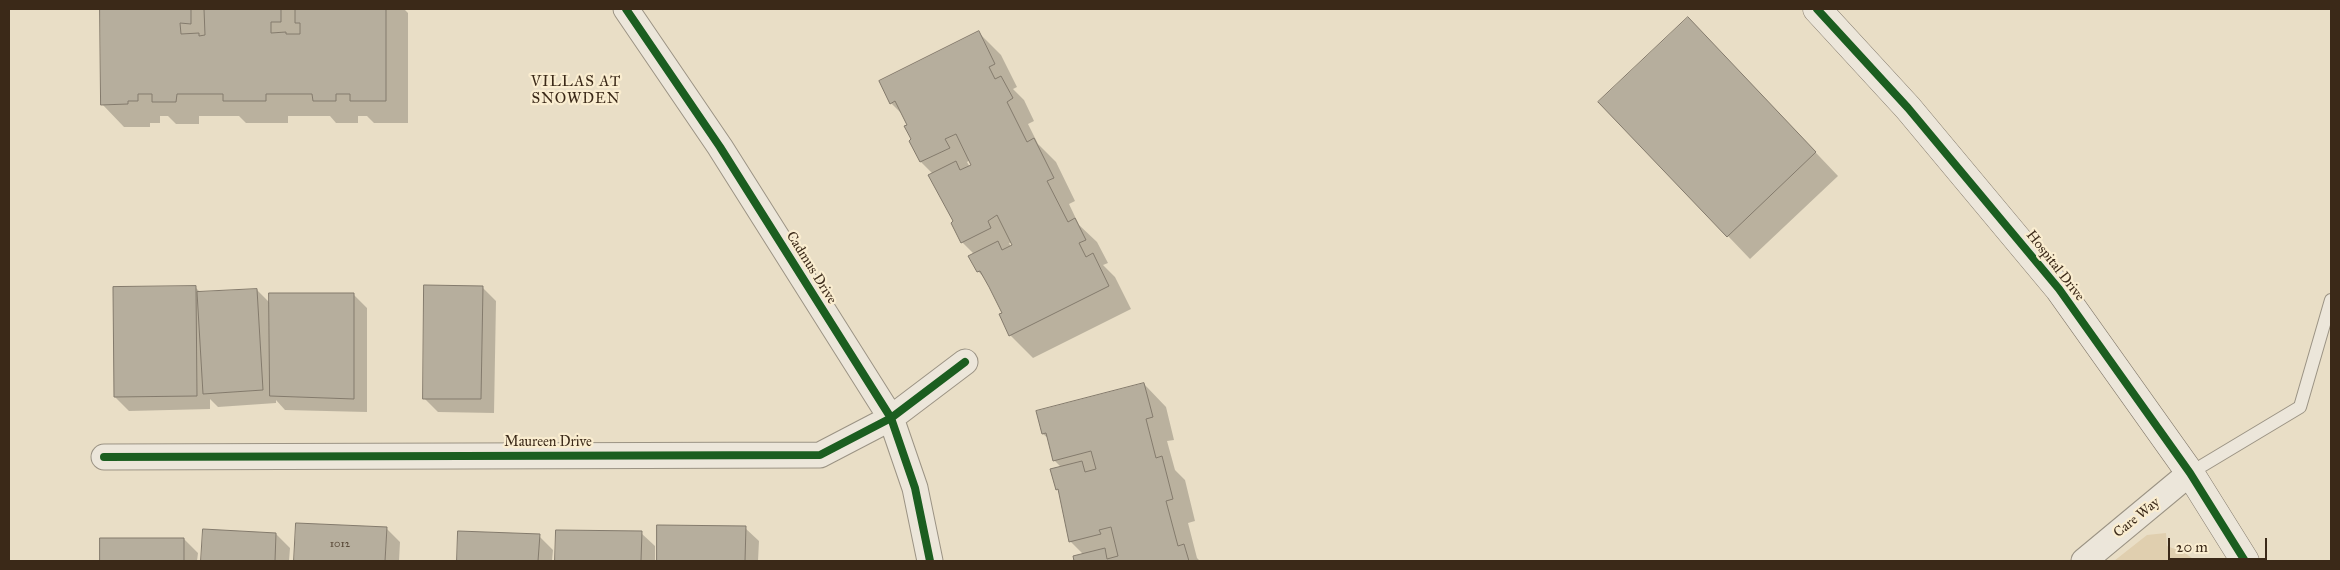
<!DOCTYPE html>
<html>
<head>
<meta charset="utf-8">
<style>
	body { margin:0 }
	#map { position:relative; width:2340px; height:570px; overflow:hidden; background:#e9dec6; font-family:"IM FELL Great Primer",serif }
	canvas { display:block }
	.frame { position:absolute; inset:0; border:10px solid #3b2918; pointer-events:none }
	.scale { position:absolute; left:2168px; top:538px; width:99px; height:22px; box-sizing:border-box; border:2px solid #3b2918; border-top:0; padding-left:6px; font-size:15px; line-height:18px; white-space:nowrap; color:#3b2918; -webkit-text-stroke:4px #faedd0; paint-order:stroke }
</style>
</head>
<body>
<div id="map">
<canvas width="2340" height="570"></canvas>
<div class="frame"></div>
<div class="scale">20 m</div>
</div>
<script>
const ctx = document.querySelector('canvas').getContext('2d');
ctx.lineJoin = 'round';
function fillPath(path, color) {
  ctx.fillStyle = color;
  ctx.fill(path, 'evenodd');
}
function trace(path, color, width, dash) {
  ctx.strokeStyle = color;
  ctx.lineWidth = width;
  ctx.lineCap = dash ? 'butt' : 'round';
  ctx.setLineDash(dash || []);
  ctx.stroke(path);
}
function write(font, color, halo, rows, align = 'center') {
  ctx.font = font + ' "IM FELL Great Primer",serif';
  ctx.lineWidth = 4.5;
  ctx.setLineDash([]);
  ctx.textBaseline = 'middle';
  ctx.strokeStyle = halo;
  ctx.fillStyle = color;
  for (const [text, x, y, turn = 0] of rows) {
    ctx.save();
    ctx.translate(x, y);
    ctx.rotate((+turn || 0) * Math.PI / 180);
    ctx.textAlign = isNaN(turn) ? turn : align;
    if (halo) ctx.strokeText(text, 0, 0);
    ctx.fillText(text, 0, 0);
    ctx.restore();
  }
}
fillPath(new Path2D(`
	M2166,533L2167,546L2185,553L2196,561H2114L2147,535Z`), '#e0cfaf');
fillPath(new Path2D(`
	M101,9H404L408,13V123H374L367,116H358V123H336L330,116H288V123H246L239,116H199V124H176L168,116H160V123H150V127H124L102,104Z
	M1688,18L1838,176L1750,259L1728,236Z
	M979,33L1001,55L1017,87L1013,89L1024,100L1034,121L1028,124L1038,144L1056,162L1075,201L1069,204L1079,225L1097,242L1108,263L1103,265L1115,277L1131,309L1033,358L1010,335L1004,313L987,281L978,271L974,254L962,242L933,174L921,162L911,141L912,140L908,125L903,115L891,103ZM970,160L973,165L970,167L967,162ZM1012,242L1014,246L1011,247L1009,243Z
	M195,287L201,293L257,290L271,304L353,294L367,308V412L285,410L276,400V403L218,407L210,399V409L129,411L115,397Z
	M482,287L496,301L494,413L438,412L424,398Z
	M1144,384L1166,407L1174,440L1167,441L1175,470L1185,480L1195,521L1188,523L1197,558L1200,561H1075L1074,557L1083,554L1070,541L1060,492L1057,489L1061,467L1054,460L1049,439L1043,434L1037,412Z
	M297,524L386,528L400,542L399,561H295Z
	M659,526L745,528L759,541L758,561H658Z
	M204,531L276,534L290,548L289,561H203Z
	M557,531L641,533L655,546V561H557Z
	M459,532L539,536L553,550L552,561H458Z
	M102,539H184L198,553L197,561H101Z`), '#0003');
const building = new Path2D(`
	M100,9H191V24L180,23L181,34L199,33V36L205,35L204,9H281V22H271V33L286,32V34H300V23H295V9H386V101H350V94H336V101H313L312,94H266V101H223V94H177L176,102H152V94H138V101H128V104L101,105Z
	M1688,17L1816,152L1727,237L1598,102Z
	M979,31L995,64L989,67L995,79L1001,76L1013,98L1007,102L1027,142L1034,138L1054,178L1047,181L1068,222L1075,218L1086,240L1079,243L1086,257L1093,253L1109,286L1009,336L999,314L1002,313L989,287L980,271L977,272L968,256L998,241L1002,250L1012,245L997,215L988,221L991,228L961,243L951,223L953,221L928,175L956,161L960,170L971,165L956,134L945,139L950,148L920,162L909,141L911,139L904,126L907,125L895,101L890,104L879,81Z
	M424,285L483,286L481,399H423Z
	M196,286L197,396L114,397L113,287Z
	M257,289L263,390L203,394L197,292Z
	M269,293H354V399L270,396Z
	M1144,383L1153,417L1146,419L1156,458L1162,456L1173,499L1166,501L1178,546L1184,544L1189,561H1074L1073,556L1105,548L1107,559L1118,556L1111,527L1099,530L1101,534L1069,542L1058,489L1056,490L1050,469L1082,461L1085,472L1096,469L1091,451L1053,461L1046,433L1042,434L1036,411Z
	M296,523L387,527L385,561H294Z
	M657,525L746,526L745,561H657Z
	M203,529L276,533L275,561H201Z
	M556,530L642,531L641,561H555Z
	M458,531L540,534L538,561H457Z
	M100,538H184V561H100Z`);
fillPath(building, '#b6ae9d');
trace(building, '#837a6c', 1);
const lane = new Path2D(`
	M2190,473L2300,407L2331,300`);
const street = new Path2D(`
	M626,9L720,147L891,418L915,488L930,561
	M104,457L820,455L891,418L965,362
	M2084,561L2190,473`);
const secondary = new Path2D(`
	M1817,9L1908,108L2059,289L2190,473L2245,561`);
trace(lane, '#9b9384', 14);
trace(street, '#9b9384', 27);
trace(secondary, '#837a6c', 29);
trace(lane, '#ece6da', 12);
trace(street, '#ece6da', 25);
trace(secondary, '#ece6da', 28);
trace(new Path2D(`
	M626,9L720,147L891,418L915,488L930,561
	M1817,9L1908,108L2059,289L2190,473L2245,561
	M104,457L820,455L891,418L965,362`), '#1b5e20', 8);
write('11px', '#5a4a39', null, [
	["1012",340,544]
]);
write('14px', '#3b2918', '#faedd0', [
	["Hospital Drive",2055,266,52],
	["Cadmus Drive",811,268,58],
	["Maureen Drive",548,443],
	["Care Way",2137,518,-39]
]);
ctx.letterSpacing = '1px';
write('15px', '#3b2918', '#faedd0', [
	["VILLAS AT",576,82],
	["SNOWDEN",576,99]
]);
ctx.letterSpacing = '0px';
</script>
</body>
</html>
